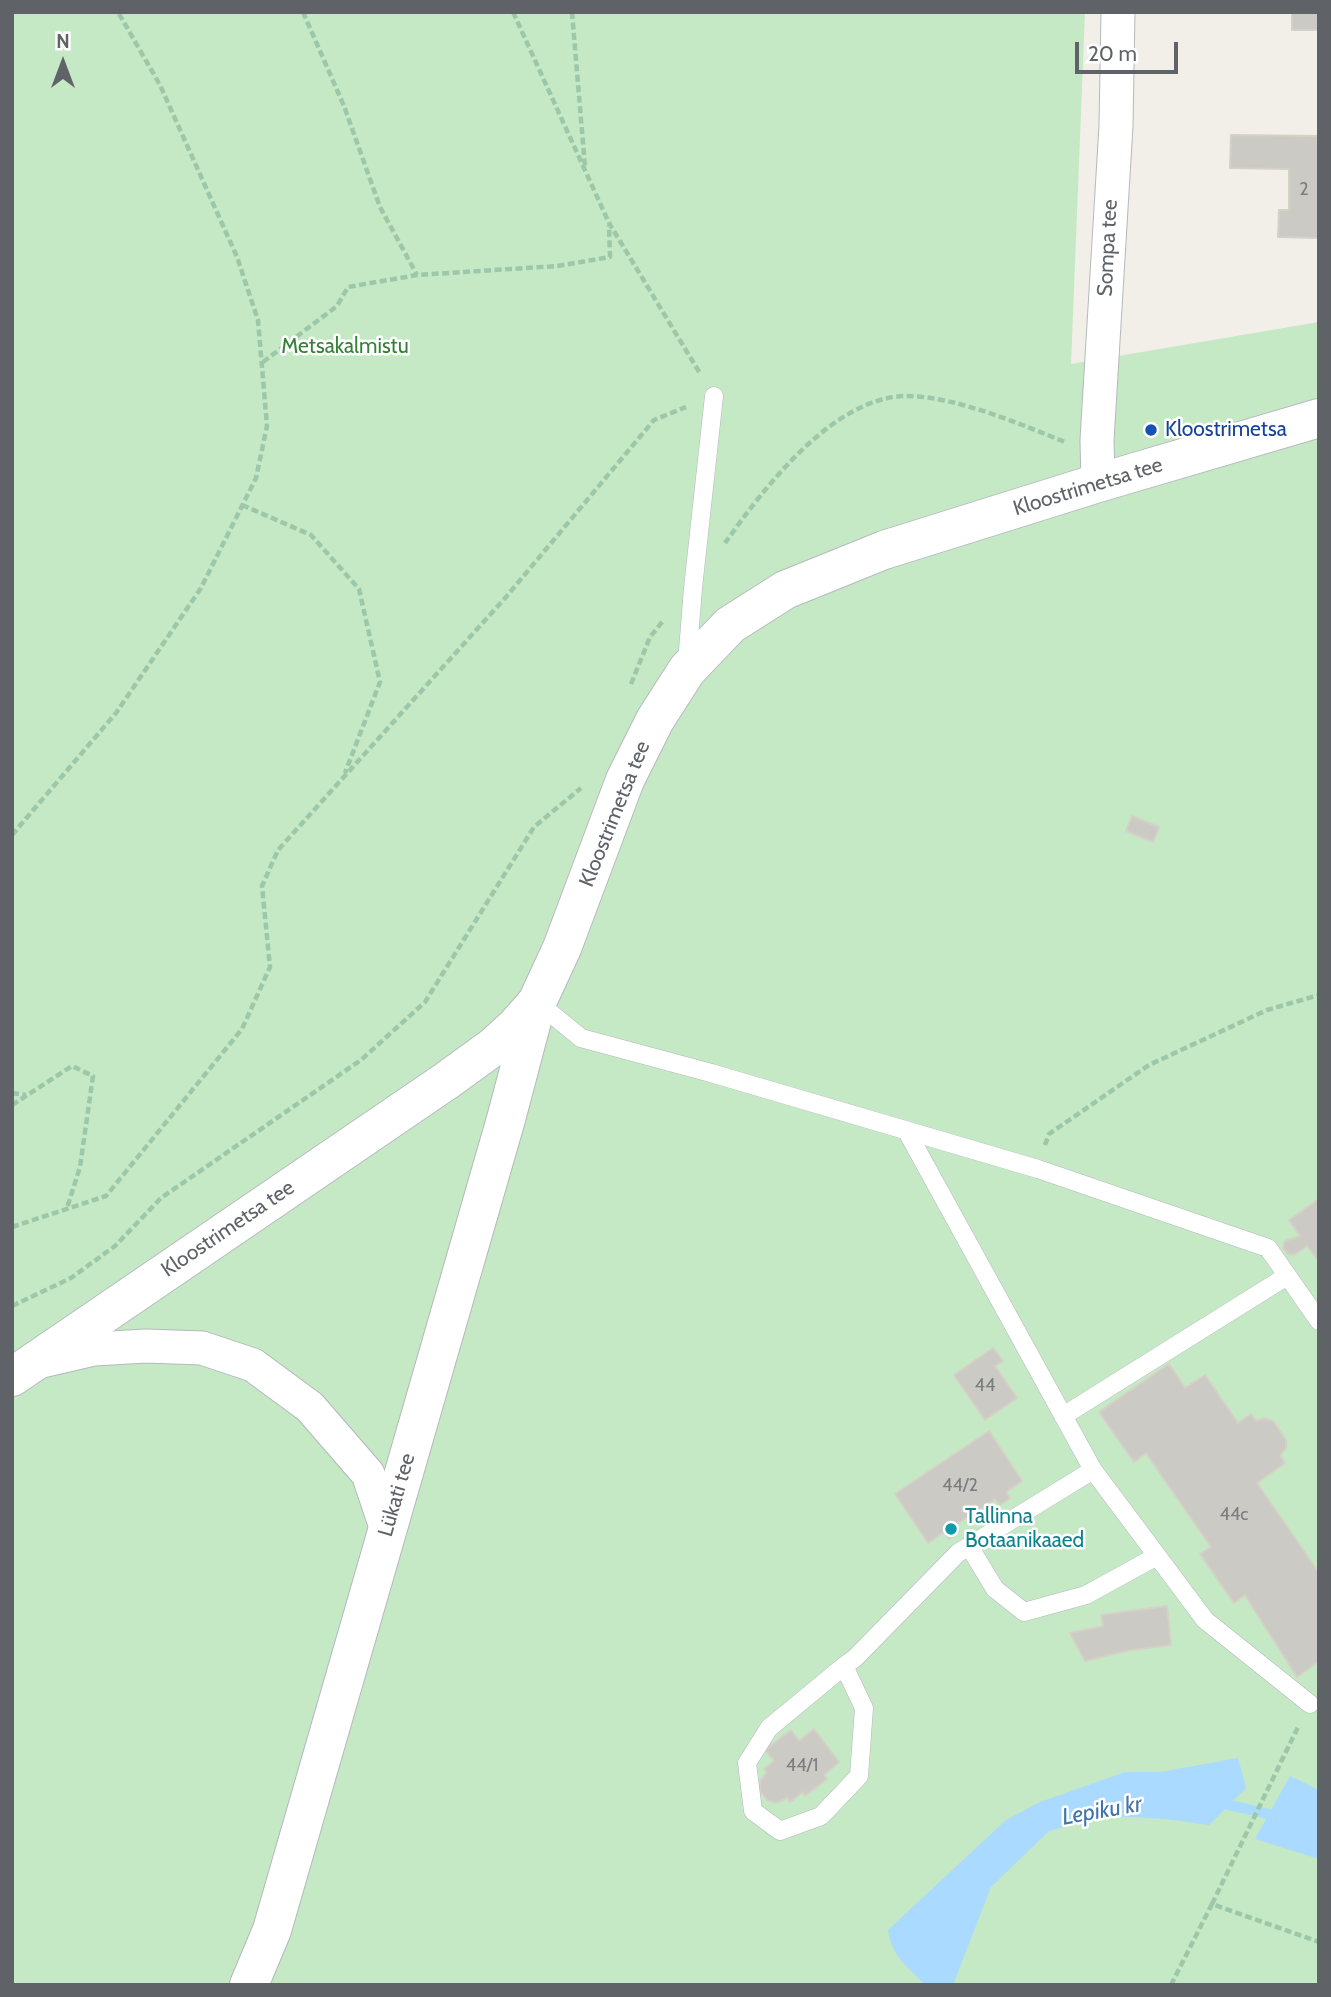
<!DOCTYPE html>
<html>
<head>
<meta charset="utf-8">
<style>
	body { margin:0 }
	#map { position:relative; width:1331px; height:1997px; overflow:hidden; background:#f1efe8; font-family:Cabin,sans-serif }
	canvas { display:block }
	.frame { position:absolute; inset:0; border:14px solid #5f6368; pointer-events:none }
	.north { position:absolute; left:28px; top:28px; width:70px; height:70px; -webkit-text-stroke:5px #fff; paint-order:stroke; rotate:0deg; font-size:19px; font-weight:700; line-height:28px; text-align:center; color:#5f6368 }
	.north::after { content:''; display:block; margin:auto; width:24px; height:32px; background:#5f6368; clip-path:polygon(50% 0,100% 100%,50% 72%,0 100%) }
	.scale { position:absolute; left:1075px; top:42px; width:103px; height:32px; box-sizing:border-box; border:4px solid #5f6368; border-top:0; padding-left:9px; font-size:21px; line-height:24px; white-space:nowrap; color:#5f6368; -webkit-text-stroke:5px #fff; paint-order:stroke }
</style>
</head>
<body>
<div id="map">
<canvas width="1331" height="1997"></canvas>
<div class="frame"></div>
<div class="north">N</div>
<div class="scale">20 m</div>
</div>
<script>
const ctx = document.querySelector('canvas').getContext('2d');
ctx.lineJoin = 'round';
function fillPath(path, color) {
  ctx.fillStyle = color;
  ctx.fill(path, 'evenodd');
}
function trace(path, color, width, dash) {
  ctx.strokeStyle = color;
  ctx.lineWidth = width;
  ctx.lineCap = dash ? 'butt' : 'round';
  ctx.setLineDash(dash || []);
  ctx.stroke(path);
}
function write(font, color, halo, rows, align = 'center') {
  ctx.font = font + ' Cabin,sans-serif';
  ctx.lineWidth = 5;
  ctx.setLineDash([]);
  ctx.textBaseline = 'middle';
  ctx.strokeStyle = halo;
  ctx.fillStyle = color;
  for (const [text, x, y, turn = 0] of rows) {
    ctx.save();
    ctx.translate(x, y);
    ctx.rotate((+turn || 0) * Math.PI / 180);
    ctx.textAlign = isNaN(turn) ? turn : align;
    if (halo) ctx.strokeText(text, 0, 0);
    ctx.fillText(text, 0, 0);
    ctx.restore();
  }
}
fillPath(new Path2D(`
	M12,12H1085L1071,364L1319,322V1985H12Z`), '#c5e8c5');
fillPath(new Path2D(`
	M1238,1758L1246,1788L1209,1825L1166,1819L1110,1816L1049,1831L991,1887L953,1985H925C907,1966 892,1957 888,1930L1006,1820L1040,1802L1125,1772H1161Z
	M1290,1776L1319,1790V1859L1255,1839Z`), '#aadaff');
trace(new Path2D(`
	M1216,1802L1282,1817`), '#aadaff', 10);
const building = new Path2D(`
	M1292,12H1319V30H1292Z
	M1231,135L1319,136V238L1278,237L1279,210H1289V169L1230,168Z
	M1132,816L1159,827L1153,842L1126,831Z
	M1319,1199V1257L1317,1259L1307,1246L1294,1255L1288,1254L1283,1248L1285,1241L1300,1236L1289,1220Z
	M993,1348L1003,1361L995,1366L1017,1398L985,1420L954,1375Z
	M1169,1364L1185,1388L1205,1375L1238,1423L1251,1414L1256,1421L1264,1418L1273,1421L1286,1440V1448L1280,1456L1285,1463L1257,1483L1319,1573V1661L1297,1677L1245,1595L1234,1603L1200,1554L1211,1547L1146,1453L1134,1462L1099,1412Z
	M989,1431L1022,1481L1006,1492L1010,1498L1000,1505L995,1499L981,1509L985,1515L974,1522L969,1516L955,1525L960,1531L949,1539L944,1532L928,1543L895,1494Z
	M1167,1606L1171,1645L1131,1650L1085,1661L1070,1633L1103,1626L1101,1615Z
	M814,1729L839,1762L824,1775L827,1779L805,1796L803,1792L790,1802L787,1798L776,1803L767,1800L760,1791V1781L767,1772L764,1769L774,1761L765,1750L791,1730L799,1741Z`);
fillPath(building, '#cccac5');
trace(building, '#d6d1c6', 2);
const service = new Path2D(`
	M687,663L693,588L714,396
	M537,1002L581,1038L711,1073L1038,1169L1268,1248L1319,1321
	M906,1130L1093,1470L1205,1620L1310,1704
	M1063,1416L1287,1276
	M969,1546L995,1589L1024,1612L1086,1595L1157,1556
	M844,1666L864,1708L859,1776L821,1816L780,1831L753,1811L747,1763L769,1728L844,1666L855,1658L958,1553L1093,1470`);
const minor = new Path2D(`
	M1098,483L1097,440L1116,126L1118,12
	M38,1362L94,1349L146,1346L202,1348L253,1365L310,1407L368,1474L387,1530`);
const tertiary = new Path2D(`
	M249,1985L272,1930L506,1119L537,1002`);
const secondary = new Path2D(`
	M12,1377L446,1081L493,1047L516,1026L537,1002L562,948L625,780L655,720L687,670L730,625L785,590L884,550L1098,483L1319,418`);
trace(service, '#b5b8bc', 19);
trace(minor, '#b5b8bc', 35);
trace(tertiary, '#b5b8bc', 40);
trace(secondary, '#b6babf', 40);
trace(new Path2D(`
	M303,12L344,106L380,207L417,275
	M513,12L609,223L701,375
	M572,12L585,167
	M263,362L337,306L348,287L417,275L557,266L610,257L609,225
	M242,505L311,535L359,589L380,682L345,773
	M725,543C764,488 833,397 906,396C955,396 1020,424 1065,442
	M631,684L650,637L663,621
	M12,835L116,713L201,588L256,478L267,426L258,320L237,257L160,85L118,12
	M12,1093L26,1095
	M12,1105L72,1066L93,1076L80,1167L67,1208
	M1045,1145L1049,1134L1149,1065L1267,1010L1319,995
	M12,1227L106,1196L242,1029L270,967L262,886L278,850L506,597L654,420L686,407
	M12,1306L71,1278L115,1246L161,1198L361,1060L425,1002L534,827L581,788
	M1212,1904L1298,1727
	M1171,1985L1212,1904L1319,1942`), '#9cc7a9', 4.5, [7, 3.5]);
trace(service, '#fff', 18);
trace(minor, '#fff', 33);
trace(tertiary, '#fff', 38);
trace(secondary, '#fff', 38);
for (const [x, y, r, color] of [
	[1151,430,7,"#1a4fb4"],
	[951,1529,7,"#0f9aa8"]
]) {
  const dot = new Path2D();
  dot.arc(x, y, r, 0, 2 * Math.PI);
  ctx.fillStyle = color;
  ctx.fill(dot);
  trace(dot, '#fff', 2.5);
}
write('18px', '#7a7d7f', null, [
	["2",1304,190],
	["44",985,1386],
	["44/2",960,1486],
	["44c",1234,1515],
	["44/1",802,1766]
]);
write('21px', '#5f6368', '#fff', [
	["Sompa tee",1108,248,-87],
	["Kloostrimetsa tee",1088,487,-17],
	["Kloostrimetsa tee",615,814,-68],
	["Kloostrimetsa tee",228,1229,-34],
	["Lükati tee",397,1495,-74]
]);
write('21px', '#348238', '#fff', [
	["Metsakalmistu",345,347]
]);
write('21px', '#164399', '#fff', [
	["Kloostrimetsa",1165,430]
], 'left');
write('21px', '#0d838f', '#fff', [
	["Tallinna",965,1517],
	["Botaanikaaed",965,1541]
], 'left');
write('italic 23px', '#4174aa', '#fff', [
	["Lepiku kr",1102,1811,-10]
]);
</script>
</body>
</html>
